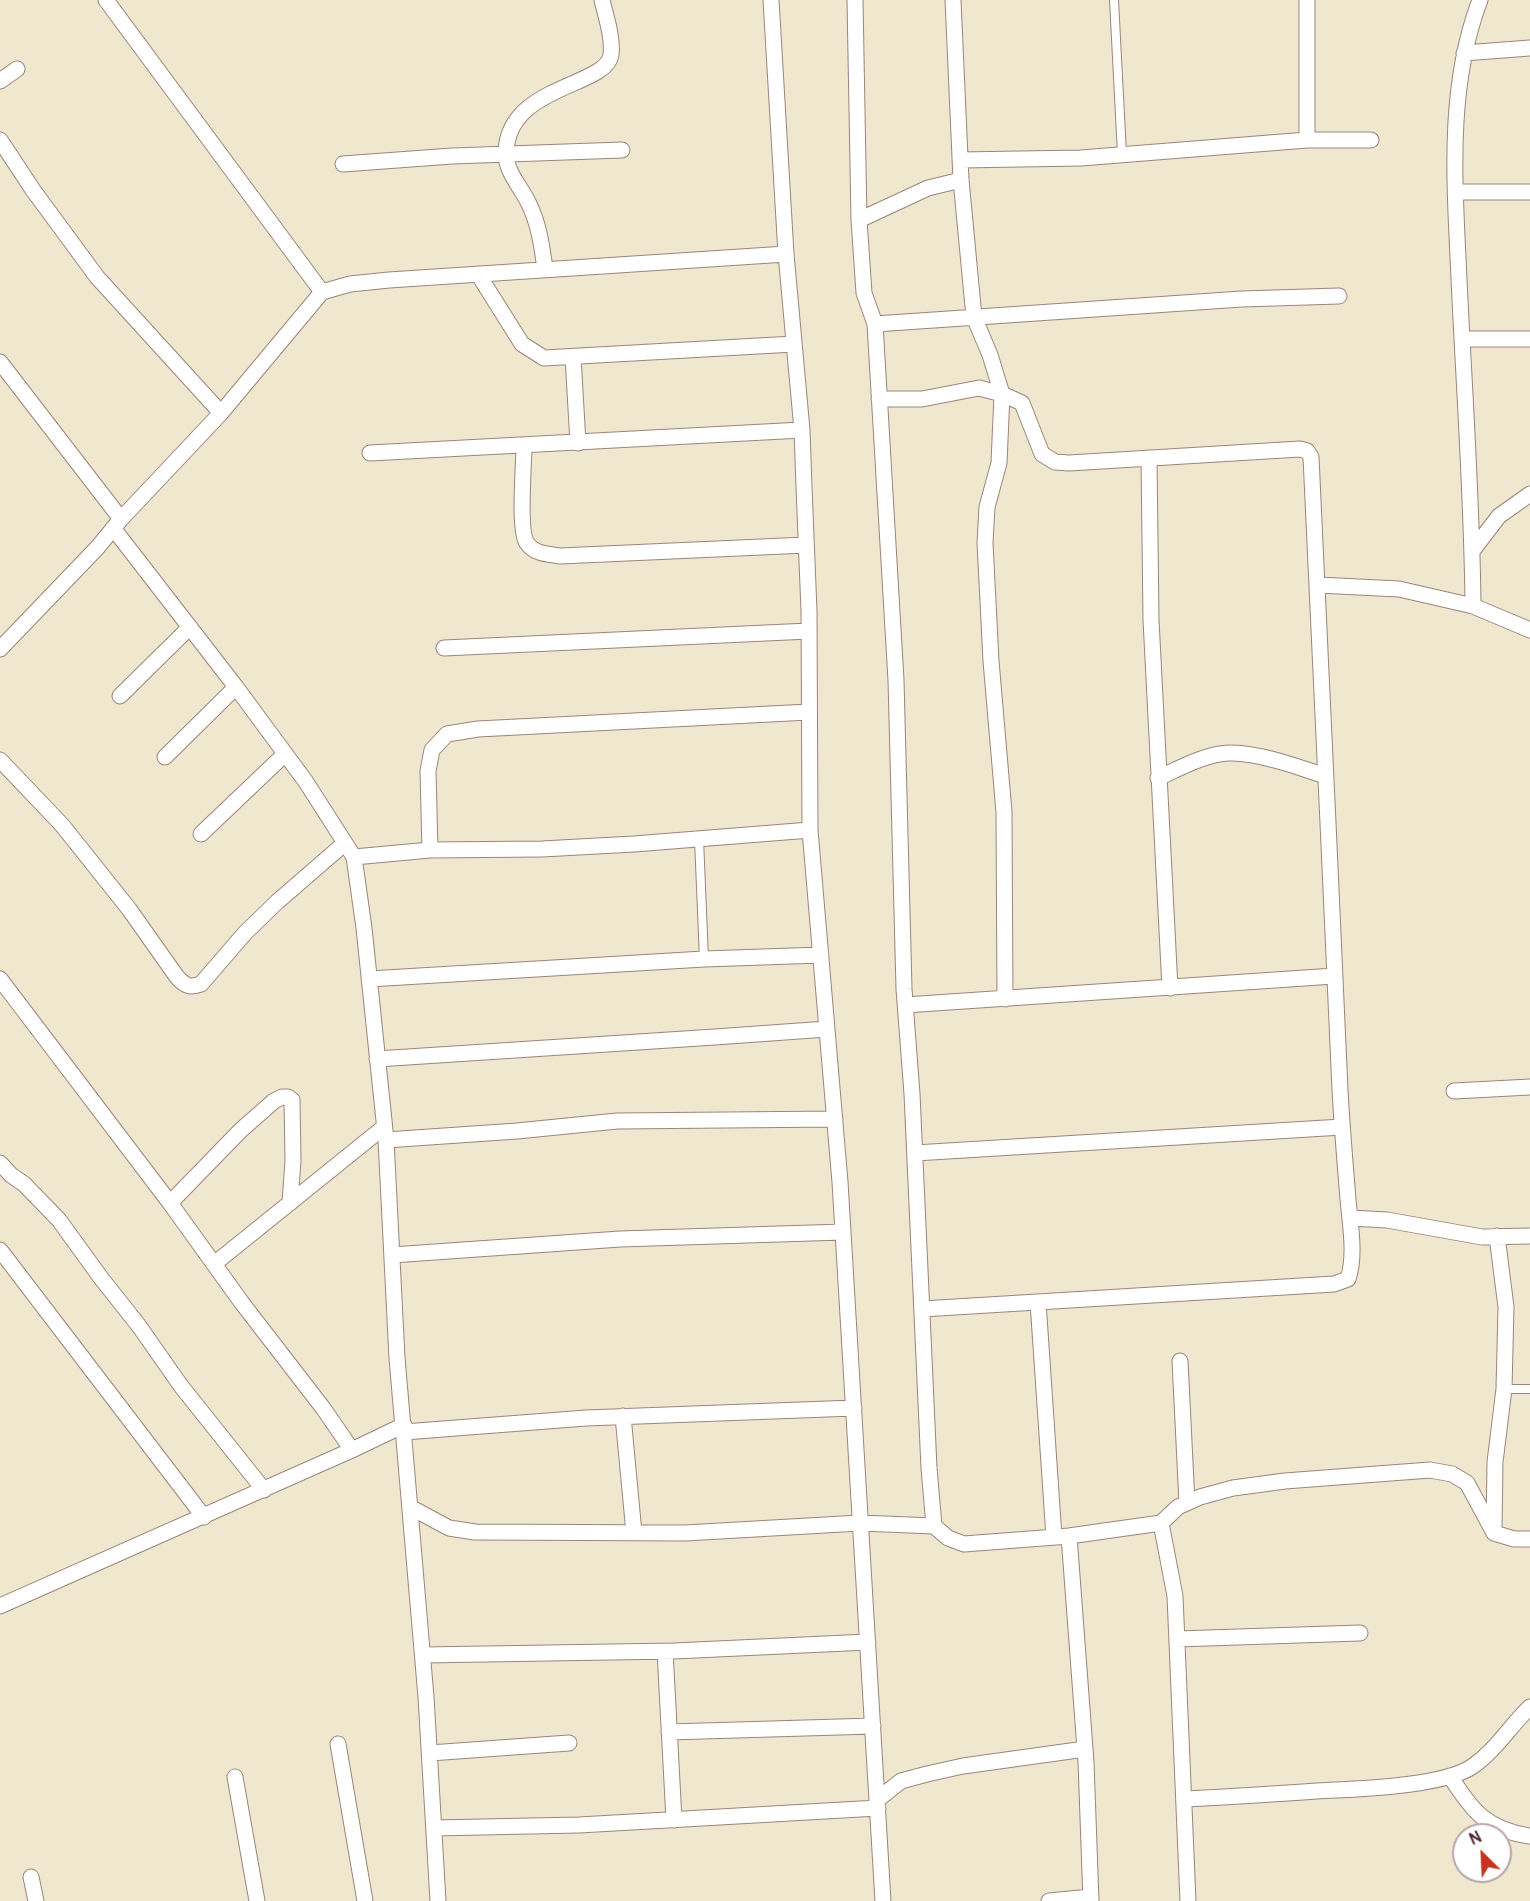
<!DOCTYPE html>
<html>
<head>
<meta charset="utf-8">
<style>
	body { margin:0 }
	#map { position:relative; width:1530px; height:1901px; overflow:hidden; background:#efe8cf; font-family:Pangolin,sans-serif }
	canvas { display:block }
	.north { position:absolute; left:1452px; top:1823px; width:60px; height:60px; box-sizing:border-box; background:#fff; border:2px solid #b7a5aa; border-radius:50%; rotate:336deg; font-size:16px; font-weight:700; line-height:24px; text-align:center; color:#4a1f2b }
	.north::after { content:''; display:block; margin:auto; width:21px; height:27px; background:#c8321e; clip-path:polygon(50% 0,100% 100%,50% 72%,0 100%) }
</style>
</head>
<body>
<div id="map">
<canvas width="1530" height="1901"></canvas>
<div class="north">N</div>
</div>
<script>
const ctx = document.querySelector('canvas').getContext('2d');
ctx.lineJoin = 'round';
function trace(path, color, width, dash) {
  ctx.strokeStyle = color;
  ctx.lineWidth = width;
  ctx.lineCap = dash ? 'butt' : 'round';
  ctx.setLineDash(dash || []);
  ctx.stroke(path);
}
const service = new Path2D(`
	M1114,0L1122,154
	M699,839L704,959
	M1504,1389H1530`);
const minor = new Path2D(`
	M106,0L322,292
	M771,0L786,254L802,430L804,487L809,611L810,830L840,1182L883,1901
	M855,0L859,220L864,293L875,324L896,680L904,989L912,1094L929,1468L934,1526
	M953,0L961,180L974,317L990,355L1002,394L999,463L987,507L985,543L991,661L1004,812L1005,999
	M1464,53L1530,48
	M0,81L17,69
	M0,140L33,190L97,277L221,413
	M1307,140V0
	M960,160L1081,158L1307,140H1371
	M343,164L452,156L622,150
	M1456,192H1530
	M859,220L928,188L961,180
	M545,269C542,247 539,223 528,202C521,187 505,171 506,152C508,85 606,87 611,55C613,37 606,17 602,0
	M478,274L522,344L544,358L794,344
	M875,324L1242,299L1339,296
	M1462,339H1530
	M573,357L578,443
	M0,362L121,519
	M879,399H922L979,388L1002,394L1022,403L1042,454L1055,462L1069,463L1300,449L1307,451L1311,457C1322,668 1330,879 1340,1090C1342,1127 1345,1163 1348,1199C1350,1224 1356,1255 1348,1279L1334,1284L922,1309
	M524,446C524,464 518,531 527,543C534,554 548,554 560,556L806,545
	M370,453L802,430
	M1149,458L1151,620L1170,988
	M113,528L236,687L306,782L354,857L364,928L386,1140L397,1358L426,1697L438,1901
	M1473,550L1499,516L1530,494
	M1318,585L1399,589L1473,606L1530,630
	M1473,606C1472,496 1464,388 1459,279C1455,186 1446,89 1480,0
	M444,648L809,631
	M0,649L97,548L121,519L221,413L322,292L350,284L389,280L786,254
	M120,696L190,627
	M165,757L236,687
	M0,760L62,825L129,909L177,977C185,986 190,988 201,984L245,933L277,902L345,843
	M1158,778C1180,768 1205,754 1229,753C1257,752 1299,767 1325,776
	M201,834L285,754
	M430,850L428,771L432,750L447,734L478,729L809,712
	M354,857L430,850L542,849L634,844L810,830
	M0,979L170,1203L242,1303L323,1408L352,1450
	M369,979L704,959L821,955
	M905,1005L1334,976
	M377,1059L715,1037L827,1029
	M1454,1091L1530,1087
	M386,1140L517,1131L617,1121L835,1119
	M915,1153L1342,1127
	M0,1163L11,1175L24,1184L59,1220L101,1278L139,1326L181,1386L264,1490
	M170,1203L241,1130L274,1101L282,1097H288L292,1100L293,1160L290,1203
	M1350,1218L1387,1220L1482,1237L1530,1236
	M0,1250L204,1517
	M392,1255L620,1239L843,1232
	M214,1264L384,1127
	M1038,1302L1054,1537
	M1180,1361L1187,1503
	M623,1416L634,1533
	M404,1432L586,1418L854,1408
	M410,1507L449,1528L475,1532L685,1533L860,1523L934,1526L948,1538L964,1544L1069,1536L1161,1523L1178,1507L1200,1497L1233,1488L1285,1481L1430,1470L1452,1474L1467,1483L1494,1533L1514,1539H1530
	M1161,1523L1175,1596L1188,1901
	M1494,1530L1495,1462L1504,1389L1506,1307L1497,1236
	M1069,1536L1086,1762L1091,1901
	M0,1606L352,1450L404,1425
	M1177,1639L1360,1633
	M665,1651L674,1820
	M423,1655L674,1651L868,1642
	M669,1732L873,1726
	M338,1744L365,1901
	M430,1753L569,1743
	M1450,1776C1472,1811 1487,1830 1530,1836
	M235,1777L257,1901
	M1184,1799C1229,1797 1273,1794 1317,1791C1354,1789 1444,1787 1473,1766C1496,1750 1510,1726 1530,1707
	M877,1800L901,1781L927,1774L963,1766L1085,1749
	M434,1828L579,1825L878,1808
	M31,1877L36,1901
	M1049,1901L1091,1897`);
trace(service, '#9c847d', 10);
trace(minor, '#9c847d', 17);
trace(service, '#fff', 8);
trace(minor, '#fff', 15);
</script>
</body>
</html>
